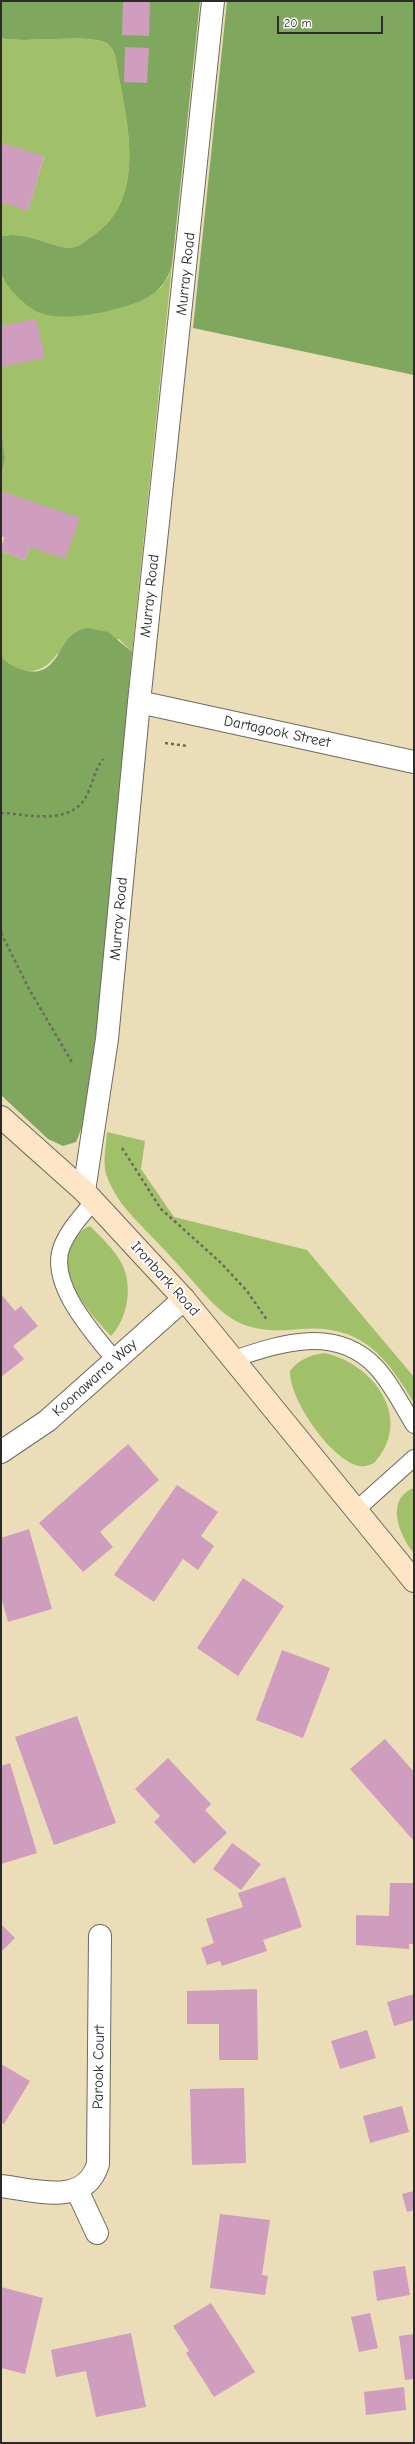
<!DOCTYPE html>
<html>
<head>
<meta charset="utf-8">
<style>
	body { margin:0 }
	#map { position:relative; width:415px; height:2444px; overflow:hidden; background:#ecddb9; font-family:"Comic Neue",sans-serif }
	canvas { display:block }
	.frame { position:absolute; inset:0; border:2px solid #2b2b2b; pointer-events:none }
	.scale { position:absolute; left:277px; top:16px; width:106px; height:18px; box-sizing:border-box; border:2px solid #2b2b2b; border-top:0; padding-left:5px; font-size:12px; line-height:14px; white-space:nowrap; color:#2b2b2b; -webkit-text-stroke:3px #fff; paint-order:stroke }
</style>
</head>
<body>
<div id="map">
<canvas width="415" height="2444"></canvas>
<div class="frame"></div>
<div class="scale">20 m</div>
</div>
<script>
const ctx = document.querySelector('canvas').getContext('2d');
ctx.lineJoin = 'round';
function fillPath(path, color) {
  ctx.fillStyle = color;
  ctx.fill(path, 'evenodd');
}
function trace(path, color, width, dash) {
  ctx.strokeStyle = color;
  ctx.lineWidth = width;
  ctx.lineCap = dash ? 'butt' : 'round';
  ctx.setLineDash(dash || []);
  ctx.stroke(path);
}
function write(font, color, halo, rows, align = 'center') {
  ctx.font = font + ' "Comic Neue",sans-serif';
  ctx.lineWidth = 4;
  ctx.setLineDash([]);
  ctx.textBaseline = 'middle';
  ctx.strokeStyle = halo;
  ctx.fillStyle = color;
  for (const [text, x, y, turn = 0] of rows) {
    ctx.save();
    ctx.translate(x, y);
    ctx.rotate((+turn || 0) * Math.PI / 180);
    ctx.textAlign = isNaN(turn) ? turn : align;
    if (halo) ctx.strokeText(text, 0, 0);
    ctx.fillText(text, 0, 0);
    ctx.restore();
  }
}
fillPath(new Path2D(`
	M1,38C28,44 85,33 105,43C111,46 113,50 115,55C124,112 151,194 95,234C89,238 82,245 75,247C58,252 25,228 1,237V202L28,210L44,157L1,143Z
	M172,265L132,652L119,639L57,654C42,677 19,675 1,657V551L25,560L30,547L80,519L1,491V477L5,459L1,426V276L17,296L94,313L116,309L150,296L161,288L168,277Z
	M107,1132L145,1141L141,1169L174,1217L307,1250L414,1377V1403C386,1356 361,1324 301,1329C279,1331 256,1332 236,1321C213,1309 190,1276 171,1257C155,1239 137,1223 122,1204C116,1196 111,1187 107,1177C102,1163 106,1147 107,1132Z
	M90,1226C102,1238 114,1249 122,1264C133,1286 128,1318 111,1336C90,1313 54,1276 73,1242C77,1235 82,1229 90,1226Z
	M324,1353C373,1363 415,1419 374,1463C369,1465 365,1467 359,1466C331,1460 289,1399 290,1371C298,1360 310,1355 324,1353Z
	M414,1488V1553C400,1537 384,1499 414,1488Z`), '#a0c16a');
fillPath(new Path2D(`
	M1,1H200L172,265C168,278 162,289 150,296C127,310 63,324 38,312C25,306 8,289 2,276C0,269 1,246 1,237C25,228 58,252 75,247C82,245 89,238 95,234C151,194 124,112 115,55C113,50 111,46 106,43C85,33 28,44 1,38Z
	M227,1H414V375L193,328Z
	M1,426L5,459L1,477Z
	M87,628L108,632L132,652L97,1027L83,1125L76,1142L63,1146L48,1139L1,1095V657C13,669 37,679 51,664C66,648 63,634 87,628Z`), '#80a75e');
fillPath(new Path2D(`
	M123,1H150L149,36L122,35Z
	M125,47L149,48L147,83L124,82Z
	M1,143L44,156L28,211L1,202Z
	M36,319L45,358L1,367V326Z
	M1,491L80,518L65,559L30,547L25,560L1,551L4,537L1,536Z
	M1,1294L15,1311L21,1306L38,1326L13,1346L24,1359L1,1377Z
	M128,1444L159,1480L100,1532L113,1547L83,1572L39,1523Z
	M177,1485L218,1512L201,1536L214,1546L198,1570L183,1559L154,1602L114,1575Z
	M29,1529L52,1609L8,1622L1,1597V1538Z
	M243,1578L284,1606L238,1676L197,1648Z
	M282,1650L330,1668L303,1738L256,1720Z
	M77,1716L116,1823L54,1845L15,1737Z
	M385,1739L414,1772V1841L350,1769Z
	M168,1758L211,1804L205,1810L227,1833L194,1864L154,1822L160,1816L135,1789Z
	M10,1763L37,1853L1,1864V1766Z
	M232,1843L261,1864L241,1890L213,1869Z
	M285,1877L302,1927L263,1940L267,1951L222,1966L220,1961L207,1965L201,1948L214,1943L206,1919L243,1907L238,1893Z
	M390,1883H414V1944H409V1949L356,1945V1915L389,1916Z
	M1,1924L15,1938L1,1952Z
	M257,1989L258,2060H219V2024H187V1991Z
	M414,1994V2020L394,2026L387,2002Z
	M367,2030L376,2058L340,2069L331,2041Z
	M1,2064L30,2081L4,2124L1,2122Z
	M244,2088L246,2163L192,2165L190,2089Z
	M402,2106L409,2132L370,2143L363,2116Z
	M414,2191V2210L407,2212L402,2194Z
	M220,2214L270,2220L262,2275L268,2276L265,2295L210,2288Z
	M405,2266L410,2295L377,2301L373,2271Z
	M1,2287L43,2298L25,2374L1,2368Z
	M211,2303L255,2372L214,2397L186,2353L189,2351L173,2326Z
	M370,2313L378,2348L359,2352L351,2317Z
	M131,2333L146,2407L96,2417L86,2371L56,2377L51,2350Z
	M414,2334V2379L405,2380L399,2336Z
	M404,2387L406,2410L366,2415L364,2392Z`), '#cf9dbd');
const lane = new Path2D(`
	M94,1201C82,1215 69,1229 62,1246C47,1283 93,1333 115,1360
	M234,1359C281,1343 336,1325 376,1367C392,1384 402,1406 414,1425
	M356,1510L414,1458`);
const street = new Path2D(`
	M139,702L414,762
	M84,1191L107,1039L139,702L213,1
	M1,1452L47,1421L184,1299
	M1,2186C35,2190 85,2207 98,2164L100,1936
	M77,2190L97,2233`);
const secondary = new Path2D(`
	M1,1117L84,1191L184,1299L414,1581`);
trace(lane, '#6f695d', 18);
trace(street, '#6f695d', 24);
trace(secondary, '#6f695d', 24);
trace(new Path2D(`
	M165,743L187,746
	M1,813C29,814 73,827 88,793C93,781 95,770 103,759
	M1,933L29,989L73,1064
	M122,1148L161,1209L221,1263L247,1291L267,1320`), '#6f695d', 2.5, [3, 3]);
trace(lane, '#fff', 16);
trace(street, '#fff', 22);
trace(secondary, '#fde5c5', 22);
write('15px', '#2b2b2b', '#fff', [
	["Murray Road",186,274,-84],
	["Murray Road",150,596,-84],
	["Dartagook Street",277,732,12],
	["Murray Road",119,919,-85],
	["Ironbark Road",165,1279,48],
	["Koonawarra Way",95,1378,-42],
	["Parook Court",99,2067,-89]
]);
</script>
</body>
</html>
